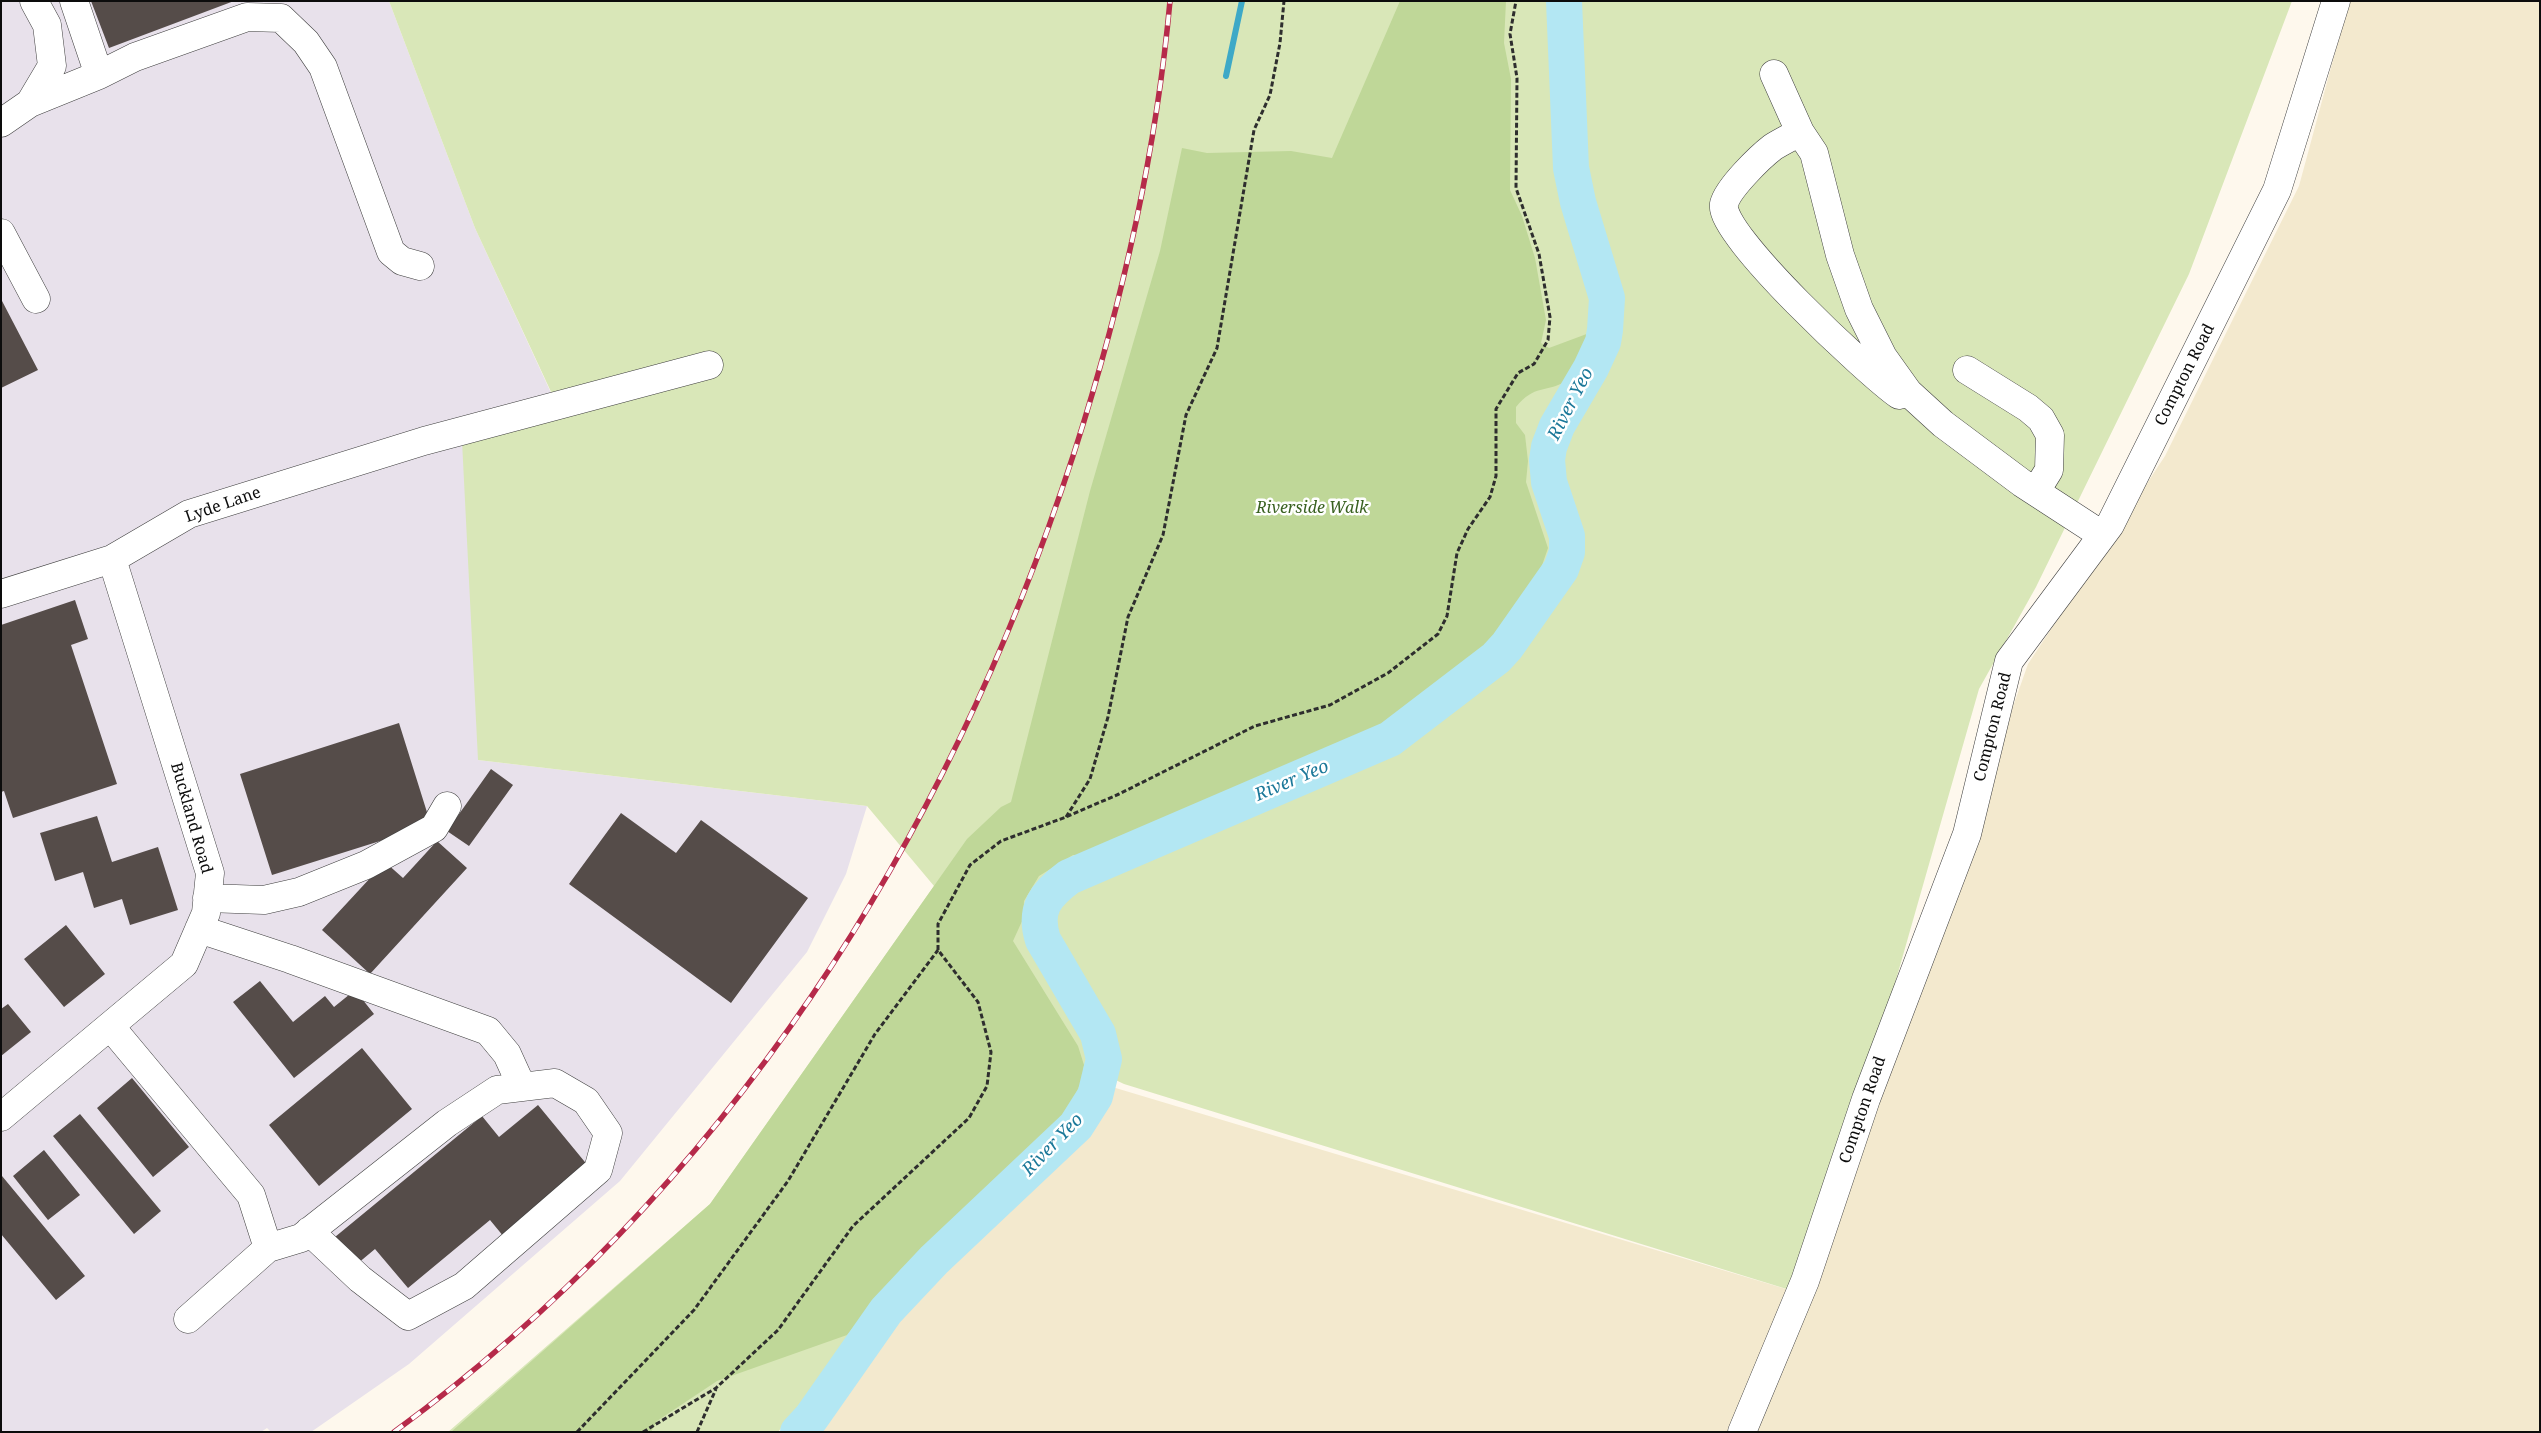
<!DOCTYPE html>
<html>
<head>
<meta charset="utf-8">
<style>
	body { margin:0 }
	#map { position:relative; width:2541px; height:1433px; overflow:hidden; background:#fef8ed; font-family:"Noto Serif",serif }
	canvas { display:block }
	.frame { position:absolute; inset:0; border:2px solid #0c0c0c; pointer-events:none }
</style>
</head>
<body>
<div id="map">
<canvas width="2541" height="1433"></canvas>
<div class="frame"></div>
</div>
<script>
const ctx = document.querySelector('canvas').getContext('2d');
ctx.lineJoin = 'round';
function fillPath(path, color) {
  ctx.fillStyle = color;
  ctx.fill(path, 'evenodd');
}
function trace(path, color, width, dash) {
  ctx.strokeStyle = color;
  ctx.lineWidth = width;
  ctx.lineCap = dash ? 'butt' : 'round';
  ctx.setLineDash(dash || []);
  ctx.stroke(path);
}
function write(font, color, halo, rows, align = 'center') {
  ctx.font = font + ' "Noto Serif",serif';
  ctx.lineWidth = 5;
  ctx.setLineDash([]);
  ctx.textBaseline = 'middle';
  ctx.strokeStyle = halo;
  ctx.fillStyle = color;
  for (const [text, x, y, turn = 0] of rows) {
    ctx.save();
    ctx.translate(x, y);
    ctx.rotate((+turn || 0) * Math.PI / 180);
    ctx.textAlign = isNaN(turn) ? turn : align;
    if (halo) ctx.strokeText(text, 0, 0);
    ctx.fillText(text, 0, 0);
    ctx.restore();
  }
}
fillPath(new Path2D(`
	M1,1H389L475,228L552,395L478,760L867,806L846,874L807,952L620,1181L409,1364L311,1432H271L267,1428L261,1432H1Z`), '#e8e1eb');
fillPath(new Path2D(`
	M2349,1H2540V1432H792L835,1383L897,1299L1010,1188L1109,1086L1806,1295L2028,664L2165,456L2299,186Z`), '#f3e9ce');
fillPath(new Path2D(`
	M389,1H2292L2189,274L2036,587L1979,689L1806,1295L1124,1084L1086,1066C1085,1071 1085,1077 1084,1081C1073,1124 1006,1175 973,1204C944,1231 914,1257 888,1286C848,1331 817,1385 778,1432H448L710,1204L934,886L867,806L478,760L461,421L552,394L475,228Z`), '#d9e7b8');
fillPath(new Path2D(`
	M1400,1H1506L1504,43L1511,79L1510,190L1522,216L1535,258L1546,320L1541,343L1549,348L1592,332C1587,345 1580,375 1567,381C1545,393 1535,384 1516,407V423L1525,435L1528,461L1526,482L1548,548L1537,580L1526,590L1495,636L1469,661L1448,674L1385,730L1360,741L1348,742L1334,753L1309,756L1295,768L1259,777L1145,829L1098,855H1073L1039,876L1024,901L1023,919L1013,941L1078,1046L1084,1065L1082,1080L1070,1107L995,1185L901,1269L847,1335L717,1381L657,1421L651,1432H451L710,1204L967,839L1001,807L1011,802L1090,491L1160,251L1182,148L1207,153L1291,151L1332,158Z`), '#bfd798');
trace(new Path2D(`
	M1226,76L1242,1`), '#3da9c7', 6);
trace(new Path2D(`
	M798,1432L811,1418L886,1311L934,1260L1076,1126L1095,1096L1104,1059L1098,1034L1043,940C1033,909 1046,894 1069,877L1390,739L1496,658L1507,646L1561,569L1567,552V536L1549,482L1547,460L1549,447L1557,426L1591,368L1603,342L1605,330L1607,298L1578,202L1571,168L1564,1`), '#b3e7f3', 36);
fillPath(new Path2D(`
	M91,1H234L109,48Z
	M1,299L38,370L1,388Z
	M75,600L88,639L71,645L117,784L13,818L4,791L1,792V625Z
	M399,723L431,825L272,875L240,774Z
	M491,769L513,785L469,846L447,831Z
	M621,813L676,853L701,820L808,898L731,1003L569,884Z
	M97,816L112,862L158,847L178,910L130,925L122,899L94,908L83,872L55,881L40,833Z
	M437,841L467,868L370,974L322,930L385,862L403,878Z
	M66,925L105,974L64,1007L24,959Z
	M260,981L293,1022L325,996L334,1007L355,990L374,1014L294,1078L233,1002Z
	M8,1004L31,1032L1,1056V1009Z
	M362,1048L412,1109L319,1186L269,1125Z
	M132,1078L189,1147L153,1177L97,1108Z
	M538,1105L589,1167L504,1237L490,1220L408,1288L375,1249L357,1264L335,1237L482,1116L499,1137Z
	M80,1114L161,1211L134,1234L53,1136Z
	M44,1150L80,1195L48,1220L13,1176Z
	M2,1176L85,1276L56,1300L1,1234Z`), '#554c49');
const minor = new Path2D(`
	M1774,74L1800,132L1814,153L1840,255L1859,309L1883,357L1908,392L1943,424L2022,483L2102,535
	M99,75L135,57L247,17L281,18L306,42L323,67L391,252L402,261L420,266
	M30,103L99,75L74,1
	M1,123L30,103L52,66L47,25L34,1
	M1800,132C1791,137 1781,142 1773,147C1760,157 1728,188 1724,204C1717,233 1870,375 1899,395
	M1,233L36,299
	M1967,370L2028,408L2041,419L2050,435L2049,470L2036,491
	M1,594L112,559L189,514L424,441L709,365
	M207,898L264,900L299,892L366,865L434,828L447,806
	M199,929L290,959L488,1031L507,1054L522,1087
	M110,1026L251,1195L268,1248
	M1,1117L184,964L206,913L210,873L112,559
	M188,1319L268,1248L301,1238L447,1123L497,1090L555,1083L586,1101L608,1133L598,1170L464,1286L408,1316L360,1279L309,1231
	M1742,1432L1805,1281L1866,1099L1967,834L2009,661L2110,525L2277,190L2336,1`);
trace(minor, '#3f3f3f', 29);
trace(new Path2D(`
	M1066,817L1090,779L1108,717L1128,617L1163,535L1186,415L1217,348L1254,130L1270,95L1280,43L1284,1
	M577,1432L694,1310L788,1181L875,1034L938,950
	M643,1432L716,1388L778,1330L853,1226L969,1118L987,1086L991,1052L978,1002L938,950V924L970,865L1001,841L1066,817L1119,794L1255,726L1330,705L1388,673L1438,634L1447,616L1457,553L1468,529L1490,497L1496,476V409L1518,373L1534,364L1548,340L1550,317L1539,254L1516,188L1517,78L1510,34L1516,1
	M697,1432L716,1389`), '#2e2e2e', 3, [5, 2.5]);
trace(minor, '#fff', 28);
const rail = new Path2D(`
	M394,1432C726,1189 948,840 1074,453C1121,307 1156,154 1170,1`);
trace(rail, '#b62a4a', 5.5);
trace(rail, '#fff', 4, [11]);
write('16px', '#0c0c0c', '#fff', [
	["Compton Road",2185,375,-63],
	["Lyde Lane",223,505,-19],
	["Compton Road",1993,727,-76],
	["Buckland Road",191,818,74],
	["Compton Road",1863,1110,-71]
]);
write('italic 16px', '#396120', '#fff', [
	["Riverside Walk",1312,508]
]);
write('italic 18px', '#1b7899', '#fff', [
	["River Yeo",1571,404,-63],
	["River Yeo",1292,781,-23],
	["River Yeo",1053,1145,-46]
]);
</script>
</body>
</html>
